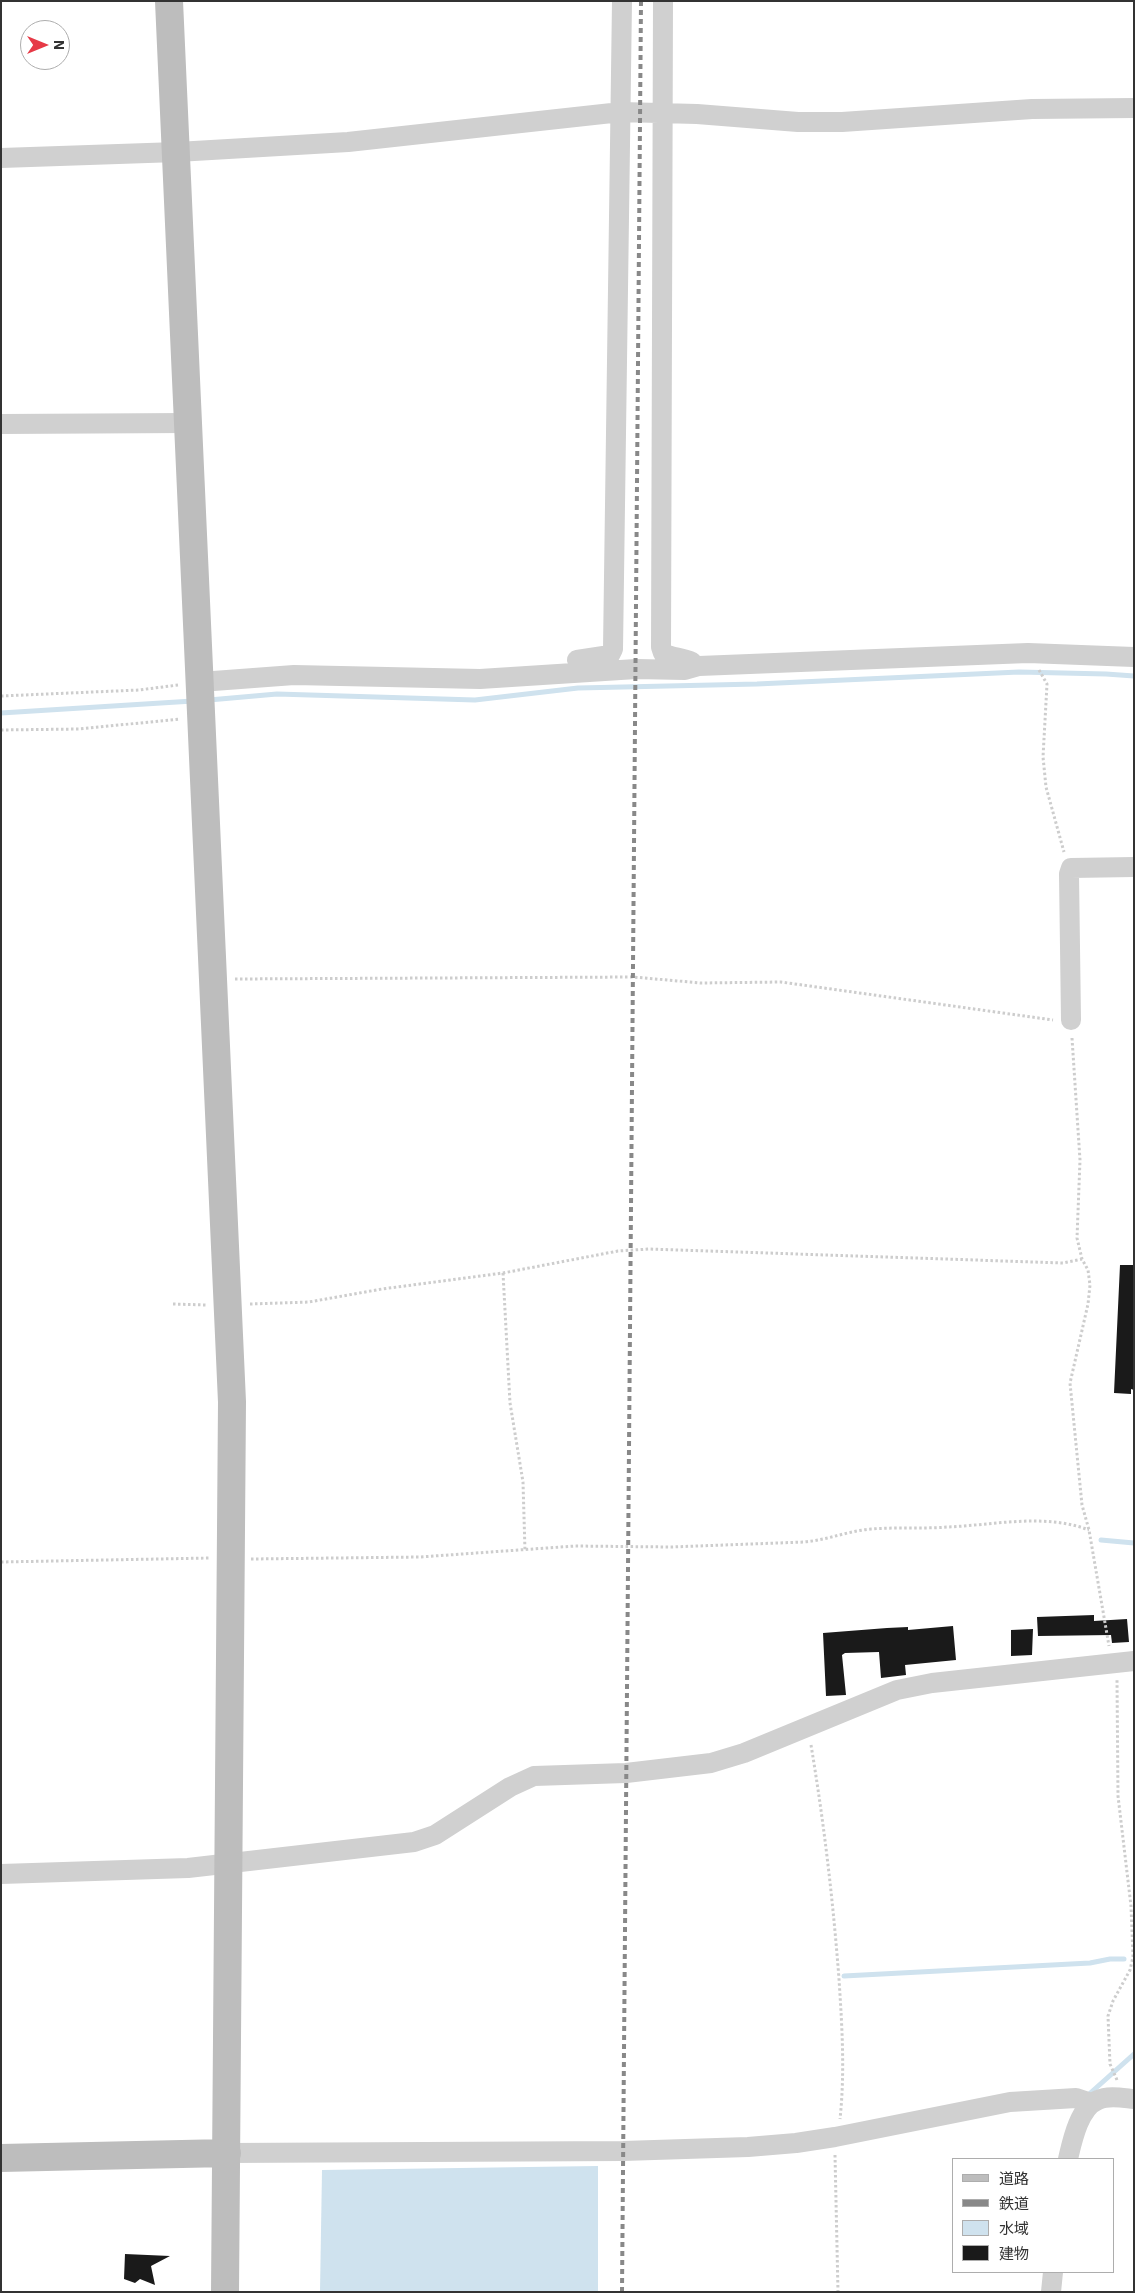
<!DOCTYPE html>
<html>
<head>
<meta charset="utf-8">
<style>
	body { margin:0 }
	#map { position:relative; width:1135px; height:2293px; overflow:hidden; background:#fff; font-family:"IBM Plex Sans","Noto Sans JP",sans-serif }
	canvas { display:block }
	.frame { position:absolute; inset:0; border:2px solid #333; pointer-events:none }
	.legend { position:absolute; left:952px; top:2158px; width:162px; height:115px; box-sizing:border-box; background:#fff; border:1px solid #adadad; margin:0; padding:6px 9px; list-style:none; font-size:15px; color:#333 }
	.legend li { display:flex; align-items:center; gap:10px; height:25px }
	.legend b { width:25px; border:1px solid #adadad }
	.north { position:absolute; left:20px; top:20px; width:50px; height:50px; box-sizing:border-box; background:#fff; border:1px solid #adadad; border-radius:50%; rotate:90deg; font-size:14px; font-weight:700; line-height:20px; text-align:center; color:#333 }
	.north::after { content:''; display:block; margin:auto; width:18px; height:22px; background:#e63946; clip-path:polygon(50% 0,100% 100%,50% 72%,0 100%) }
</style>
</head>
<body>
<div id="map">
<canvas width="1135" height="2293"></canvas>
<div class="frame"></div>
<ul class="legend">
<li><b style="height:6px;background:#bdbdbd"></b>道路</li>
<li><b style="height:6px;background:#888"></b>鉄道</li>
<li><b style="height:14px;background:#cfe2ee"></b>水域</li>
<li><b style="height:14px;background:#1a1a1a"></b>建物</li>
</ul>
<div class="north">N</div>
</div>
<script>
const ctx = document.querySelector('canvas').getContext('2d');
ctx.lineJoin = 'round';
function fillPath(path, color) {
  ctx.fillStyle = color;
  ctx.fill(path, 'evenodd');
}
function trace(path, color, width, dash) {
  ctx.strokeStyle = color;
  ctx.lineWidth = width;
  ctx.lineCap = dash ? 'butt' : 'round';
  ctx.setLineDash(dash || []);
  ctx.stroke(path);
}
fillPath(new Path2D(`
	M598,2166V2292H320L322,2170Z`), '#cfe2ee');
trace(new Path2D(`
	M209,700L277,694L475,700L578,688L757,684L1019,672L1106,674L1134,676
	M1,713L193,701
	M1101,1540L1134,1543
	M844,1976L1090,1963L1110,1959H1124
	M1087,2096L1134,2054`), '#cfe2ee', 5);
fillPath(new Path2D(`
	M1120,1265H1134V1390L1131,1389V1394L1114,1393Z
	M1094,1615V1621L1127,1619L1129,1642L1112,1643L1111,1635L1038,1636L1037,1617Z
	M953,1626L956,1660L905,1665L906,1675L881,1678L879,1652L845,1653L842,1655L846,1695L826,1696L823,1633L887,1628L908,1627V1630Z
	M1033,1629L1032,1655L1011,1656V1630Z
	M125,2254L170,2256L151,2266L155,2285L140,2279L135,2283L124,2279Z`), '#1a1a1a');
trace(new Path2D(`
	M1039,670L1047,684L1043,757L1046,787L1064,852
	M1,696L139,690L178,685
	M1,730L79,729L180,719
	M235,979L633,977L701,983L781,982L1053,1020
	M1072,1038L1080,1160L1077,1238L1082,1259L1088,1270L1090,1285L1088,1304L1070,1383L1082,1505L1089,1530L1109,1646
	M503,1273L510,1403L523,1482L525,1551
	M173,1304L206,1305
	M250,1304L309,1302L382,1289L503,1273L618,1251L649,1249L1063,1263L1082,1259
	M251,1559L420,1557L575,1546L671,1547L804,1542C827,1540 848,1531 871,1529C897,1527 923,1529 948,1527C994,1525 1045,1513 1089,1530
	M1,1562L210,1558
	M811,1745C824,1823 833,1900 839,1979C842,2026 845,2072 840,2119
	M1117,2080L1110,2064L1108,2016L1113,2001L1130,1970L1133,1957L1131,1906L1118,1796L1117,1679
	M835,2155L838,2292`), '#cdcdcd', 3, [2.5, 2.5]);
trace(new Path2D(`
	M663,1L661,647L663,653C672,658 682,657 692,662
	M1,158L177,152L348,142L621,112L697,114L798,122H842L1032,109L1134,108
	M1,424L188,423
	M577,660L610,655L613,649L622,1
	M200,682L294,675L480,679L636,669L685,670L699,666L1028,653L1134,657
	M1071,1020L1069,874L1071,868L1134,867
	M1,1874L188,1868L414,1842L435,1835L510,1787L534,1776L626,1773L711,1763L744,1753L897,1690L932,1683L1134,1661
	M227,2153L623,2151L748,2147L796,2143L835,2137L1010,2102L1076,2098L1091,2103
	M1068,2159C1072,2142 1079,2107 1098,2100C1108,2095 1123,2098 1134,2099
	M1051,2292L1053,2272`), '#d0d0d0', 20);
trace(new Path2D(`
	M169,1L232,1402L225,2292
	M1,2158L227,2153`), '#bdbdbd', 28);
trace(new Path2D(`
	M622,2292L641,1`), '#888', 4, [5, 4]);
</script>
</body>
</html>
